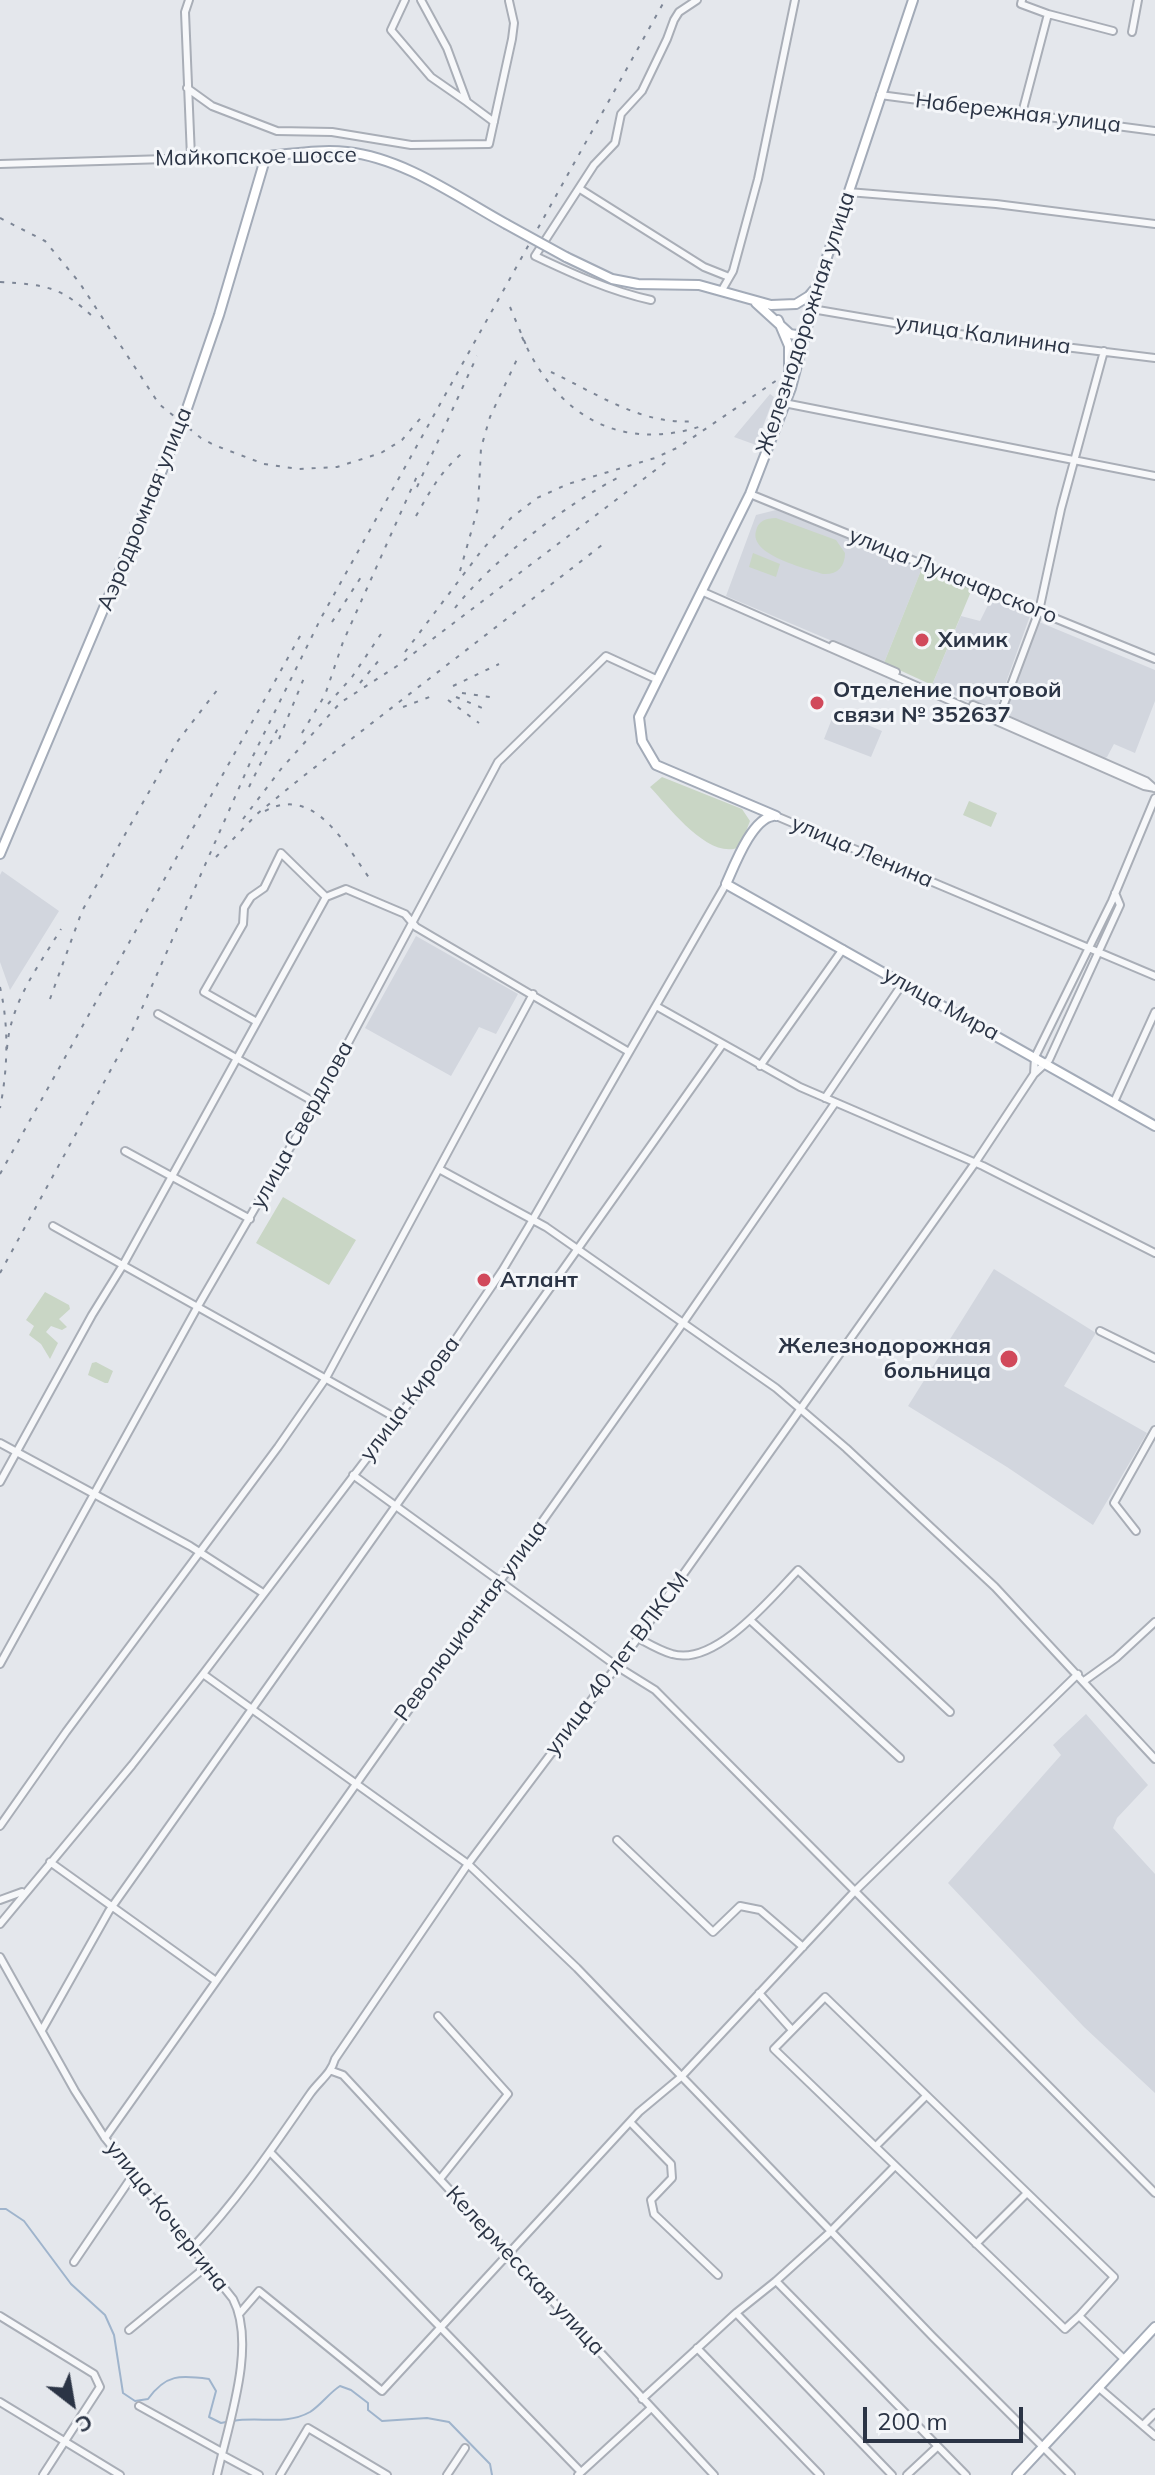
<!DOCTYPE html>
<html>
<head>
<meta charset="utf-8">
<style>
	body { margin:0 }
	#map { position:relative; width:1155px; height:2475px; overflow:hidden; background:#e4e7ec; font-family:Mulish,sans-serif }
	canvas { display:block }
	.north { position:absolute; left:32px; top:2363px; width:80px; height:80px; -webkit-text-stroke:6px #f4f6f9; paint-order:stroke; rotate:149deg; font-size:22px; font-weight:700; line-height:32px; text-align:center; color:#2b3445 }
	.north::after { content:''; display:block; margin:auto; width:28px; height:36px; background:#2b3445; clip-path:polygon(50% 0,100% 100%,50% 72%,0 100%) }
	.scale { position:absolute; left:863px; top:2407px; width:160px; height:36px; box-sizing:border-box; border:4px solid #2b3445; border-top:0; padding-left:10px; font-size:24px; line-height:28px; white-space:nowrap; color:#2b3445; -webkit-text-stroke:6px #f4f6f9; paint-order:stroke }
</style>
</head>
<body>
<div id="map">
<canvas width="1155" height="2475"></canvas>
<div class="north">С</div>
<div class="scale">200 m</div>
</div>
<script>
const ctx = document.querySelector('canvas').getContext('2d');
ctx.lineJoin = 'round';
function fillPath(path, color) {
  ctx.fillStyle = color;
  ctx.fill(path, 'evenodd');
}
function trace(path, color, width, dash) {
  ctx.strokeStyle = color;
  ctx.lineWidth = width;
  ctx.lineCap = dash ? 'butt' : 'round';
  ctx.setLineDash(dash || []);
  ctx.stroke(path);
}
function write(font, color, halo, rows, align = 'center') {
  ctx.font = font + ' Mulish,sans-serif';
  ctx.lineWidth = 6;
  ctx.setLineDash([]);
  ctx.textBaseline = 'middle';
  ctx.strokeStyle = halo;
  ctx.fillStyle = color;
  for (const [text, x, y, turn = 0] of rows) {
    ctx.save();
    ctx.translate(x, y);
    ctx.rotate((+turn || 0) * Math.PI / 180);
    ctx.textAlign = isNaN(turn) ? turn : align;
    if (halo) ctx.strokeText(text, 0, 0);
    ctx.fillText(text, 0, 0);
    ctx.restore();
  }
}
fillPath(new Path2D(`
	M770,394L774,397L756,445L734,437Z
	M776,510L922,568L884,663L726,596L756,515Z
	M992,597L1031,613L995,713L932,685L961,616L980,621Z
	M1039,622L1155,670V701L1135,753L1114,744L1107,757L1103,759L1003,717Z
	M839,713L882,731L871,757L824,739L833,716Z
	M2,871L59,911L10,990L0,962V875Z
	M416,936L518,994L496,1034L479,1027L451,1076L365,1028Z
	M994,1269L1096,1333L1064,1386L1147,1433L1093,1525L1007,1467L908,1406Z
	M1086,1714L1148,1785L1117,1818L1113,1828L1155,1874V2093L1084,2027L948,1883L1061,1755L1053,1745Z`), '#d2d6de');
fillPath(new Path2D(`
	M776,518L836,540L845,553C845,567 837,575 823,574C805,568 749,555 756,531C758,521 766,518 776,518Z
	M753,553L780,564L776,577L749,567Z
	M922,568L972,589L932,685L884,663Z
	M662,777L742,809L750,821L740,847C709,861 670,808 650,787Z
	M969,801L997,813L991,827L963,815Z
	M283,1197L356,1240L329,1285L256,1243Z
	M45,1292L69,1305L70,1309L59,1319L67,1327L62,1330L51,1326L46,1332L58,1343L50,1359L41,1344L29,1335L34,1326L26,1320Z
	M96,1362L113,1371L108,1383H105L88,1375L92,1363Z`), '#c9d6c5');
trace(new Path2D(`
	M0,2209H6L24,2221L71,2284L105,2315L114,2335L123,2393L135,2401L148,2399C166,2374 180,2375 209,2379L216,2391L209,2417L221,2423L226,2422
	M233,2421C259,2416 285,2426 310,2412C321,2405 329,2393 340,2386L351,2390L368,2403V2410L382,2421L427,2418L449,2422L490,2464L492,2475`), '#9fb4cc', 2);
const minor = new Path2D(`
	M189,0L185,12L191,157
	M405,0L391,30L431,77L467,102
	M421,0L447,48L467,102L494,122
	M1022,0L1021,4L1048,14L1113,31
	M1132,32L1138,0
	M187,88L212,106L277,131L332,132L411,145L489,144L512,39L514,23L509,1
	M880,95L1155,131
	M1022,113L1048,14
	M0,164L266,156
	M580,189L704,267L729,277
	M848,192L996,204L1155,224
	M722,290L733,271L758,179L795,0
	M651,300C610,291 573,274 535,256L594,165L615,143L621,114L642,91L667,39L674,20L679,12L697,0
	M812,309L959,334L1155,358
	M784,403L1155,476
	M750,494L1155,659
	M701,591L1144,786L1155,788
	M833,645L896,672
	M973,705L1146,781L1154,788
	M998,720L1039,611L1061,509L1104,351
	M776,816L1155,976
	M656,1006L800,1087L983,1166L1155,1253
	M158,1014L316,1103
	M257,1022L204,992L243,924L244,908L251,897L264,888L281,853L326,897L346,889L405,914L416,927L629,1052
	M760,1066L843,949
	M1034,1074L1035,1057L1112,901L1155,798
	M825,1098L903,983
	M1114,1102L1155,1012
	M125,1151L250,1219
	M439,1169L546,1227L776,1388L846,1448L995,1587L1155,1759
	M53,1226L396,1418
	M1100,1331L1155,1358
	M0,1443L190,1546L263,1593
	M353,1475L618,1667L655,1690L1155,2193
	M0,1482L92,1315L123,1265L326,897
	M1136,1531L1114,1503L1155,1430
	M750,1620L900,1758
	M638,1638C649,1644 661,1651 672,1654C715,1667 771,1598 798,1570L950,1712
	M0,1664L198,1306L316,1103L498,762L606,656L656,679
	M203,1674L468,1864L577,1968L933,2337L1071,2475
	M1084,1681L1116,1658L1155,1622
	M0,1826L66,1732L278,1447L326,1378L533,994
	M617,1840L713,1932L740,1906L760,1910L803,1947
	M50,1862L216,1981
	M0,1900L22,1892
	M0,1924L132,1765L203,1674L443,1358L502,1271L529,1226L726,884
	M0,1957L75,2091L105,2138L233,2299C257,2345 228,2425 217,2475
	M759,1993L792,2030
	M438,2016L508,2094L440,2179
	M42,2030L109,1911L722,1045
	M332,2071L343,2075L714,2475
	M630,2122L671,2164L672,2178L651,2200L654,2214L718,2275
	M105,2138L683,1323L835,1103
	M876,2146L926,2096
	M270,2152L581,2472
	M976,2244L1027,2193
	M193,2247C237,2201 274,2146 310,2094C319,2081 331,2074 335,2059L468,1864L638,1638L975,1163L1034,1074L1049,1060L1120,905L1115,893
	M74,2262L133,2175
	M776,2281L966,2475
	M240,2313L259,2291L382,2391L639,2112L681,2077L855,1891L1078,1674
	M736,2313L892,2475
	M0,2316L94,2374L100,2387L43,2475
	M1079,2316L1065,2329L774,2049L825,1997L1114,2277L1079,2316L1124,2359
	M129,2330L207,2266
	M697,2348L820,2475
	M1098,2387L1155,2436
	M642,2399L736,2313L776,2281L828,2234L895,2166
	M0,2402L120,2475
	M139,2406L222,2452
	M1143,2425L1155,2413
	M222,2455L259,2475
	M280,2475L308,2428L387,2475
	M447,2475L465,2448
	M578,2475L650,2409
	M907,2475L937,2447`);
const major = new Path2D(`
	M566,257L612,279L638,284L699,285L771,305L796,304L809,296L815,289
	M756,303L790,334L796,335L804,332
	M778,320L789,346V377
	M773,816C752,819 735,864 726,884L1155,1126
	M776,816L656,765L642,741L639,717L750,494L791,388L820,278L913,0
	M0,854L182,423L219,315L266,156C292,154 321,149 347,152C404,158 457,197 506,224
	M1017,2475L1155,2327`);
trace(minor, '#a9aeb7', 10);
trace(major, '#a3abb8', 12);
trace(minor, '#f7f8fa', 6);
trace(major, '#fff', 8);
trace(new Path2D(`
	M0,218L45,241L79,282L159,404L201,438L214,445L264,464L299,469L337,467L381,453L402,440L425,413
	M0,282C46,285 61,286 95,319
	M510,307L526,345
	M522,337C556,415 620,454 705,425
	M551,372C596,393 643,426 694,421
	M417,487L477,356
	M416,516C430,491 442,469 465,451
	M460,571L478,508L481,448L490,417L518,357
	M455,608C493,559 568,503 623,475
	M332,622L363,574
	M405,652L482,550L511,518L537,498L568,484L655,458L679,447L780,378
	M360,683L380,659
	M453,686L499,664
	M462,693L490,697
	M456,697L487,710
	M448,700L479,723
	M328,704L352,677L383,631
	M403,707L432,696
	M302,733L325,695L343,642L418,474
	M279,739L306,673
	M249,787L279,726
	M265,811C315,784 346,846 370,879
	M243,819L281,769L340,703L397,666L666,462
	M216,857L257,814L301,778L602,545
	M0,987C9,1026 8,1068 0,1108
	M50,999L82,911L177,742L218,689
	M7,1049C10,1003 38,967 61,929
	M0,1174L304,629
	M0,1273L132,1031L253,756L321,618L665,0`), '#7d8696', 2, [4, 8]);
const majorBridge = new Path2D(`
	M506,224L566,257`);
trace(majorBridge, '#a3abb8', 12, []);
trace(majorBridge, '#fff', 8);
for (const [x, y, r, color] of [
	[922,640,8,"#d1495b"],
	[817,703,8,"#d1495b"],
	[484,1280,8,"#d1495b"],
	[1009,1359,10,"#d1495b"]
]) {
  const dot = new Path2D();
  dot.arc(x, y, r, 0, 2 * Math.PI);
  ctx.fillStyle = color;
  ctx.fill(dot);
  trace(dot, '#f4f6f9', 3);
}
write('22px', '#2b3445', '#f4f6f9', [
	["Набережная улица",1018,113,7],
	["Майкопское шоссе",256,157,-1],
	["Железнодорожная улица",806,323,-72],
	["улица Калинина",983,335,8],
	["Аэродромная улица",145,509,-68],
	["улица Луначарского",953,576,22],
	["улица Ленина",862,852,23],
	["улица Мира",941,1004,29],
	["улица Свердлова",302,1125,-61],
	["улица Кирова",410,1399,-53],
	["Революционная улица",471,1621,-54],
	["улица 40 лет ВЛКСМ",617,1664,-53],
	["улица Кочергина",167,2216,52],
	["Келермесская улица",525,2271,47]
]);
write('bold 22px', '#2b3445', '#f4f6f9', [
	["Химик",938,640],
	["Отделение почтовой",833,690],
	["связи № 352637",833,715],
	["Атлант",500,1280],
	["Железнодорожная",991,1346,"right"],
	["больница",991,1371,"right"]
], 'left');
</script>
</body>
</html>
